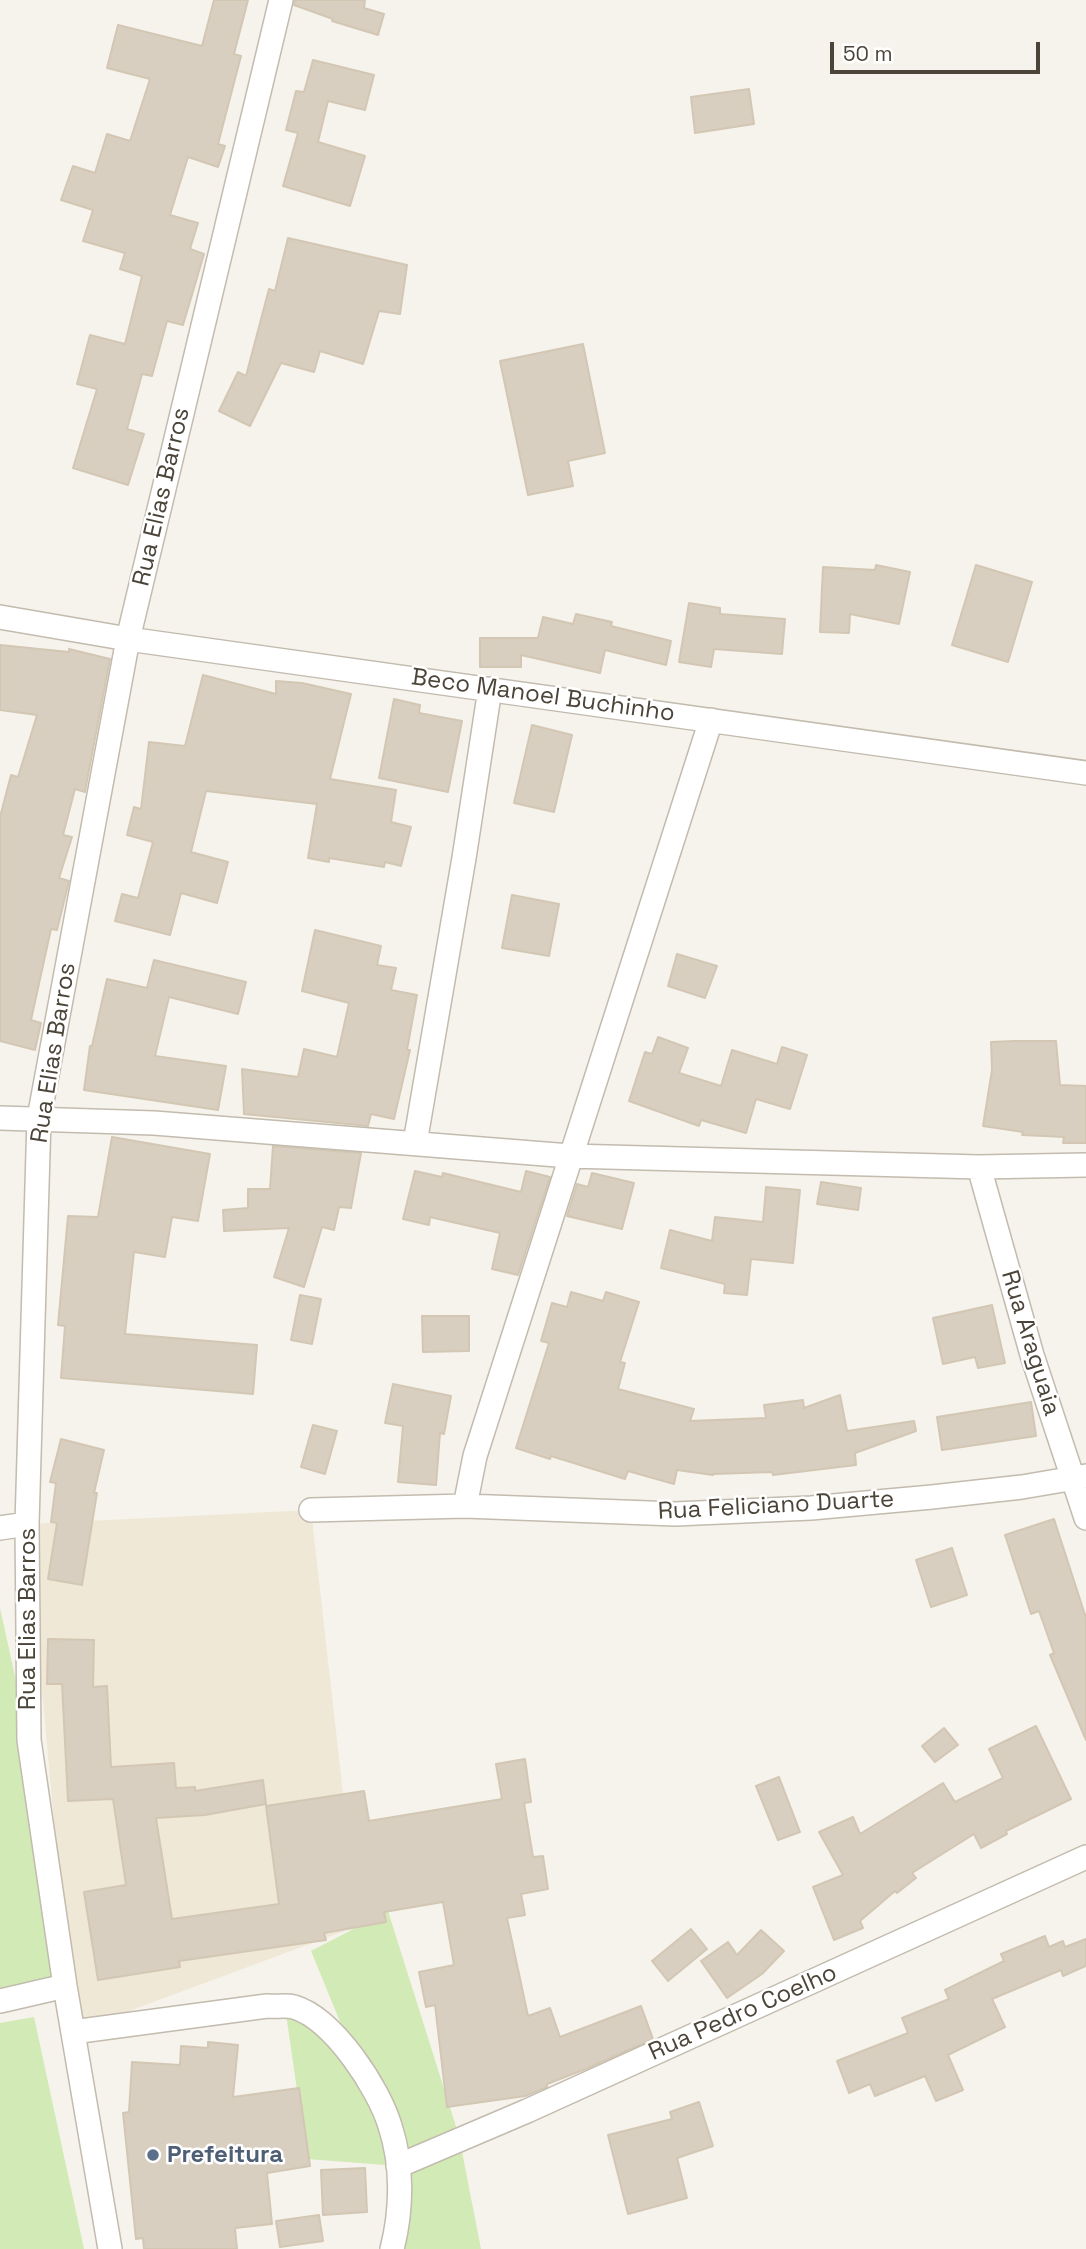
<!DOCTYPE html>
<html>
<head>
<meta charset="utf-8">
<style>
	body { margin:0 }
	#map { position:relative; width:1086px; height:2249px; overflow:hidden; background:#f6f3ec; font-family:"Space Grotesk",sans-serif }
	canvas { display:block }
	.scale { position:absolute; left:830px; top:42px; width:210px; height:32px; box-sizing:border-box; border:4px solid #4b4439; border-top:0; padding-left:9px; font-size:21px; line-height:24px; white-space:nowrap; color:#4b4439; -webkit-text-stroke:5px #fff; paint-order:stroke }
</style>
</head>
<body>
<div id="map">
<canvas width="1086" height="2249"></canvas>
<div class="scale">50 m</div>
</div>
<script>
const ctx = document.querySelector('canvas').getContext('2d');
ctx.lineJoin = 'round';
function fillPath(path, color) {
  ctx.fillStyle = color;
  ctx.fill(path, 'evenodd');
}
function trace(path, color, width, dash) {
  ctx.strokeStyle = color;
  ctx.lineWidth = width;
  ctx.lineCap = dash ? 'butt' : 'round';
  ctx.setLineDash(dash || []);
  ctx.stroke(path);
}
function write(font, color, halo, rows, align = 'center') {
  ctx.font = font + ' "Space Grotesk",sans-serif';
  ctx.lineWidth = 5;
  ctx.setLineDash([]);
  ctx.textBaseline = 'middle';
  ctx.strokeStyle = halo;
  ctx.fillStyle = color;
  for (const [text, x, y, turn = 0] of rows) {
    ctx.save();
    ctx.translate(x, y);
    ctx.rotate((+turn || 0) * Math.PI / 180);
    ctx.textAlign = isNaN(turn) ? turn : align;
    if (halo) ctx.strokeText(text, 0, 0);
    ctx.fillText(text, 0, 0);
    ctx.restore();
  }
}
fillPath(new Path2D(`
	M311,1510L358,1926L73,2032L27,1524Z`), '#efe8d6');
fillPath(new Path2D(`
	M0,1608L29,1740L65,1986L0,2001Z
	M388,1911L459,2136L481,2249H383L398,2166L307,2159L285,2007L333,2032L393,2151L311,1951Z
	M34,2017L84,2249H0V2023Z`), '#d2eab5');
const building = new Path2D(`
	M214,0H248L234,54L241,56L218,144L225,146L218,167L188,157L170,215L198,223L190,249L204,254L183,325L167,321L152,376L142,374L127,429L144,434L128,485L73,468L97,389L77,384L90,335L125,344L142,276L120,269L125,253L83,241L93,210L61,200L73,166L95,173L107,134L130,141L150,79L107,68L118,25L202,46Z
	M295,0H365L364,8L384,14L378,35L332,21L333,19L294,5Z
	M313,60L374,75L365,110L328,101L318,142L365,156L350,206L283,186L298,133L286,130L296,91L304,92Z
	M749,89L754,124L695,133L691,97Z
	M288,238L407,265L400,314L379,311L363,364L320,351L314,372L281,363L250,426L219,411L238,372L246,376L269,289L275,291Z
	M583,344L605,453L568,461L573,486L528,495L500,361Z
	M876,565L910,572L899,624L850,614L849,633L820,632L823,567L875,570Z
	M976,565L1032,582L1008,662L952,645Z
	M689,603L720,608V614L785,619L782,654L714,649L711,667L679,662Z
	M576,614L612,622L611,626L671,641L666,665L605,650L600,673L521,655V667H480V638H538L543,617L573,624Z
	M0,645L69,652V649L110,659L86,786L85,792L75,789L63,835L72,837L59,878L69,881L57,930L51,929L31,1020L41,1023L35,1050L0,1041V817L11,775L18,777L37,715L0,710Z
	M203,675L276,694V681L302,683L351,694L330,779L396,790L391,822L411,827L401,866L385,862L384,867L329,858V862L308,858L317,804L206,791L191,852L228,862L217,903L181,893L170,935L115,921L122,894L138,898L153,842L127,835L134,807L141,809L149,742L185,746Z
	M394,699L420,705L419,713L462,721L448,792L379,778Z
	M532,725L572,735L554,812L514,803Z
	M512,895L559,904L549,956L502,948Z
	M315,930L381,946L377,965L396,968L391,990L417,995L407,1050H410L394,1119L371,1114L368,1126L244,1114L242,1069L298,1077L304,1049L337,1057L349,1003L302,991Z
	M677,954L717,966L705,998L668,986Z
	M154,960L246,982L238,1014L169,997L155,1056L226,1066L218,1110L84,1090L90,1046H92L107,979L147,988Z
	M658,1037L688,1048L679,1073L721,1086L732,1050L777,1064L782,1047L807,1055L790,1109L756,1099L746,1133L701,1120L699,1126L629,1101L645,1052L652,1054Z
	M1014,1041H1056L1060,1085L1086,1086V1143H1063L1064,1137L1022,1135L1023,1132L983,1126L992,1070L991,1042Z
	M112,1137L210,1154L198,1221L172,1217L165,1257L134,1252L125,1334L257,1345L253,1394L61,1378L65,1326L58,1325L68,1216L98,1217Z
	M273,1146L361,1153L351,1208L339,1207L334,1230L322,1227L304,1287L274,1277L289,1228L224,1231L223,1210L248,1208V1189H270Z
	M415,1171L442,1177L443,1173L521,1192L526,1171L550,1177L518,1275L492,1269L500,1233L430,1217L429,1225L403,1219Z
	M592,1173L634,1183L622,1229L567,1216L577,1184L588,1187Z
	M821,1182L861,1188L858,1210L817,1204Z
	M766,1187L800,1190L793,1263L751,1259L747,1295L724,1293L725,1284L661,1268L670,1230L712,1241L715,1217L763,1222Z
	M571,1292L603,1301L606,1292L639,1302L620,1362L625,1363L618,1389L694,1409L690,1421L766,1418L764,1405L803,1400L804,1408L840,1395L847,1431L914,1421L916,1431L855,1453L856,1465L773,1475L772,1472L713,1474V1475L677,1470L674,1484L628,1471L625,1479L551,1456L550,1459L516,1448L549,1343L541,1341L552,1303L567,1307Z
	M300,1295L321,1299L312,1344L291,1340Z
	M992,1305L1005,1363L978,1368L975,1357L943,1364L933,1318Z
	M422,1316H469V1351L423,1352Z
	M393,1384L451,1396L444,1434L440,1433L436,1485L398,1482L403,1426L385,1423Z
	M1031,1402L1036,1436L942,1450L937,1417Z
	M313,1425L337,1431L325,1474L301,1467Z
	M61,1439L104,1450L94,1493H97L82,1585L48,1579L57,1523L51,1522L56,1483L50,1482Z
	M1054,1519L1086,1618V1740L1050,1655L1054,1653L1039,1611L1031,1614L1005,1535Z
	M952,1548L967,1595L931,1607L916,1560Z
	M48,1639L94,1640L93,1687L107,1686L111,1767L174,1763L176,1788L195,1787V1791L263,1780L266,1804L205,1815L156,1818L172,1919L279,1904L266,1806L364,1791L369,1821L502,1799L496,1764L525,1759L531,1802L524,1803L533,1857L543,1856L548,1889L521,1894L525,1915L507,1918L528,2016L550,2008L560,2037L641,2006L653,2039L588,2068L547,2084V2087L525,2096L447,2107L435,2005L426,2007L419,1972L454,1965L443,1902L384,1912L386,1922L324,1933L326,1940L179,1961L180,1967L98,1980L84,1892L126,1885L113,1799L68,1801L62,1684H47Z
	M1036,1726L1071,1799L1006,1831L1007,1834L981,1848L974,1834L912,1873L916,1878L897,1893L895,1891L860,1921L863,1928L834,1940L813,1887L843,1875L819,1832L853,1817L860,1834L943,1783L955,1802L1003,1778L989,1749Z
	M944,1728L958,1745L935,1762L922,1746Z
	M779,1777L800,1832L778,1840L756,1786Z
	M691,1929L707,1949L668,1981L652,1961Z
	M761,1930L784,1951L762,1974L727,1998L701,1961L728,1942L737,1955Z
	M1045,1936L1049,1947L1063,1941L1065,1947L1086,1939V1966L1063,1976L1061,1970L992,1999L1005,2027L948,2055L963,2090L936,2101L925,2076L875,2096L870,2084L849,2093L837,2061L908,2033L902,2018L949,1999L945,1990L1004,1961L1001,1954Z
	M208,2042L238,2045L233,2097L299,2088L310,2166L267,2173L272,2224L235,2228L237,2249H144L143,2238L136,2239L123,2113L129,2112L132,2062L180,2065L181,2046L208,2048Z
	M699,2102L713,2146L677,2158L687,2198L628,2214L608,2135L672,2119L670,2112Z
	M365,2168L367,2212L323,2215L321,2170Z
	M319,2215L323,2241L280,2247L276,2221Z`);
fillPath(building, '#d8cfc1');
trace(building, '#d3c7b4', 2);
const street = new Path2D(`
	M0,617L128,639L1086,773
	M0,1118L154,1123L570,1156L979,1167L1086,1165
	M415,1143L464,858L490,689
	M979,1167L1032,1355L1086,1518
	M465,1506L475,1456L711,720
	M311,1510L465,1506L675,1514L811,1508L932,1497L1022,1487L1086,1476
	M0,1528L27,1524
	M0,2001L65,1986
	M73,2032L267,2006C276,2007 286,2005 294,2007C334,2019 379,2089 390,2126C403,2165 402,2210 392,2249
	M398,2166L527,2111L1086,1857
	M110,2249L65,1986L29,1740L27,1524L39,1118L128,639L281,0`);
trace(street, '#c2bbae', 26);
trace(street, '#fff', 23);
for (const [x, y, r, color] of [
	[153,2155,7,"#5c6f8a"]
]) {
  const dot = new Path2D();
  dot.arc(x, y, r, 0, 2 * Math.PI);
  ctx.fillStyle = color;
  ctx.fill(dot);
  trace(dot, '#fff', 2.5);
}
write('24px', '#4b4439', '#fff', [
	["Rua Elias Barros",162,497,-77],
	["Beco Manoel Buchinho",543,696,8],
	["Rua Elias Barros",54,1053,-81],
	["Rua Araguaia",1030,1343,73],
	["Rua Feliciano Duarte",776,1506,-3],
	["Rua Elias Barros",28,1619,-90],
	["Rua Pedro Coelho",743,2013,-24]
]);
write('bold 24px', '#4e5e75', '#fff', [
	["Prefeitura",167,2155]
], 'left');
</script>
</body>
</html>
